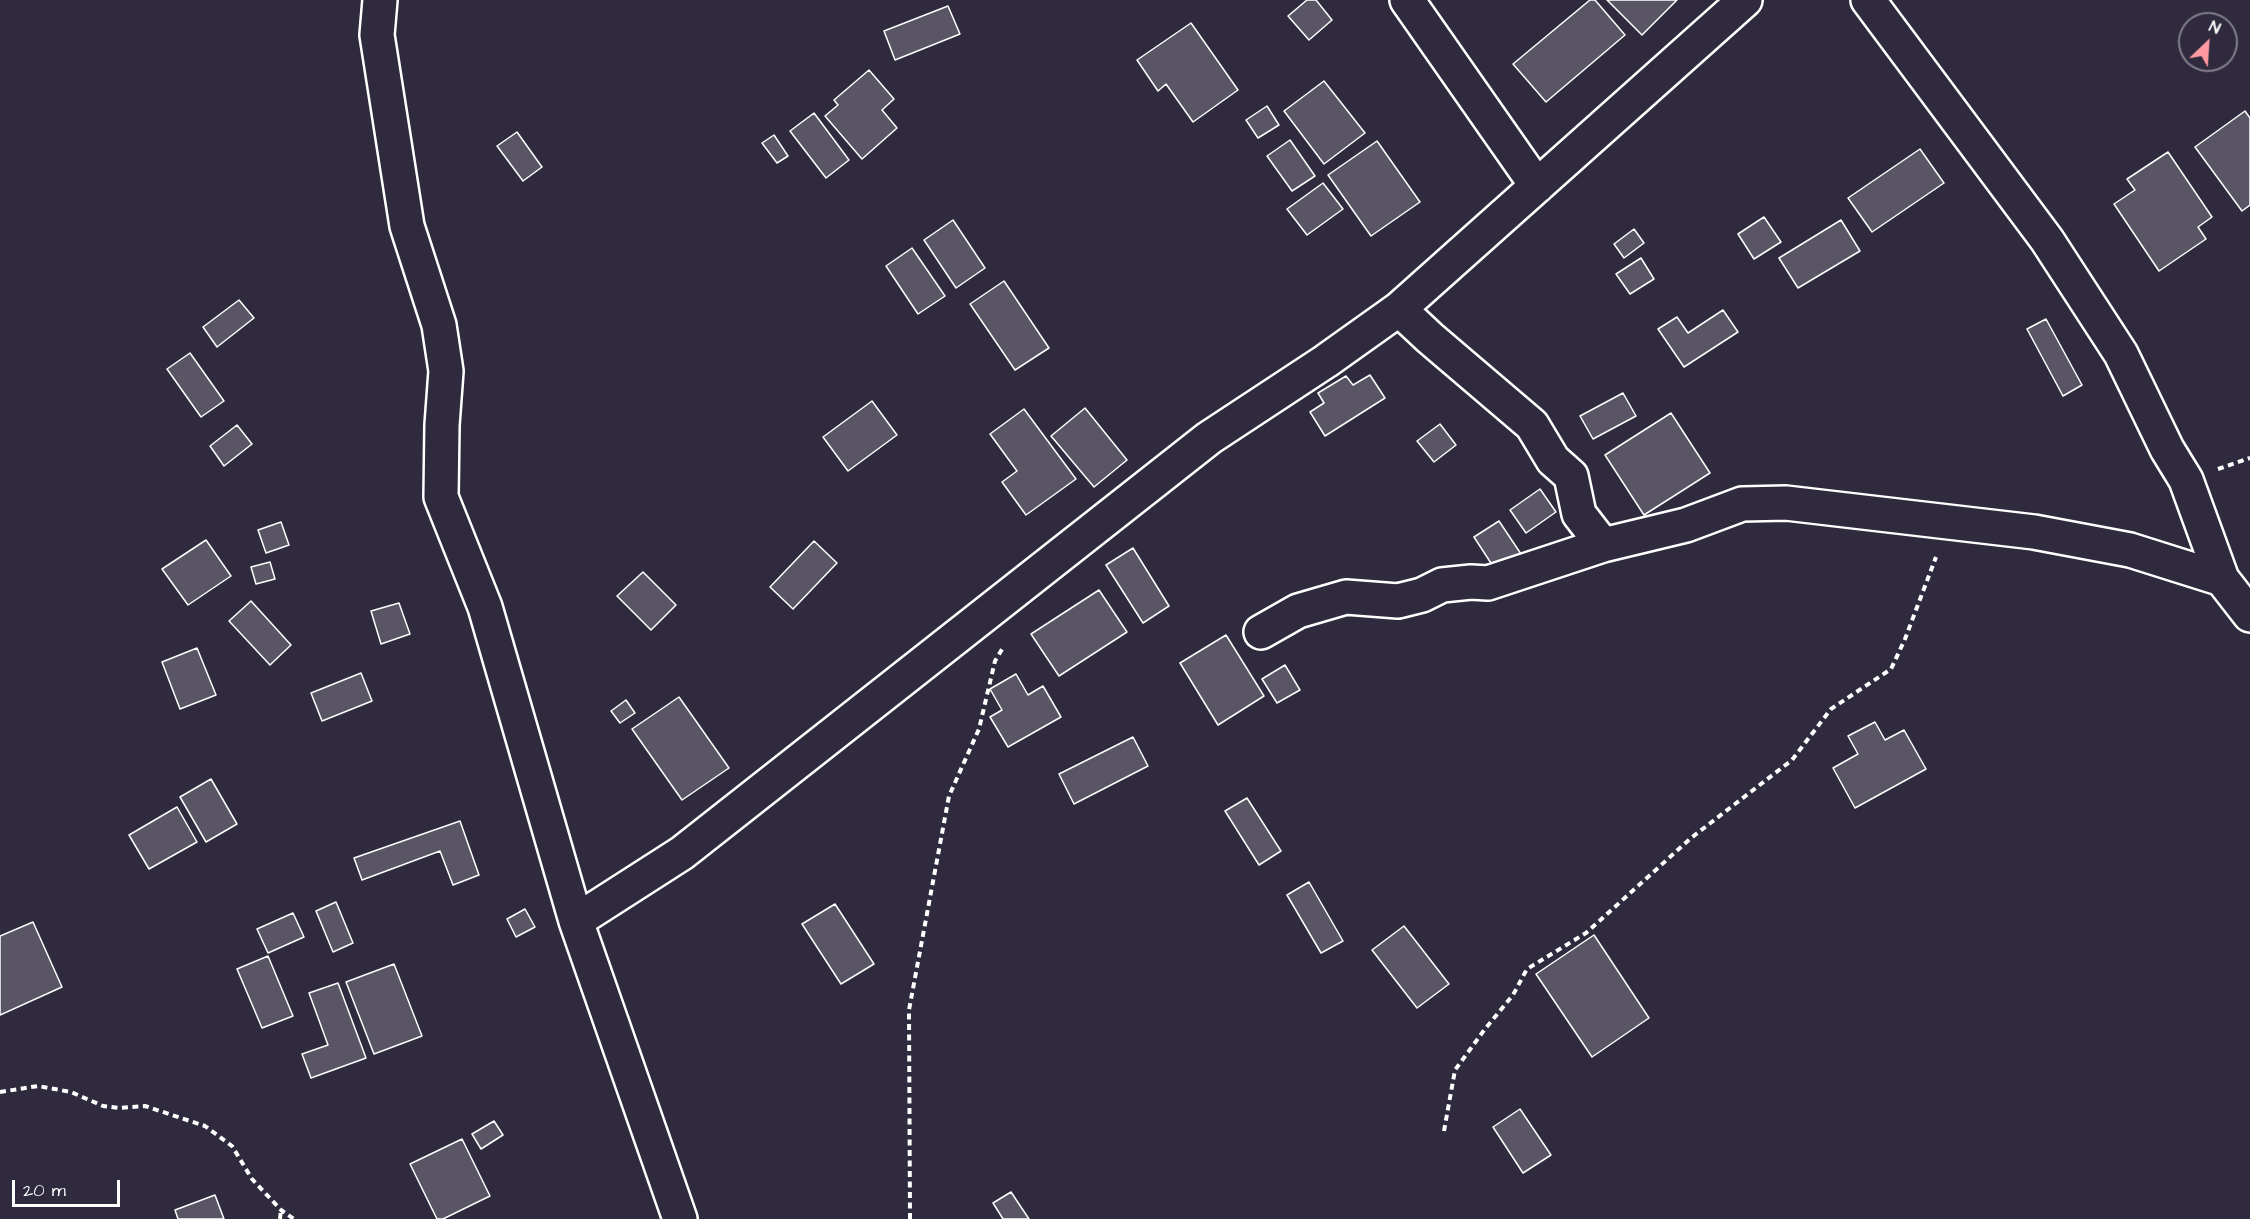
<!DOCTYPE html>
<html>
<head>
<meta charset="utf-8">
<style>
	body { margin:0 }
	#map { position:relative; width:2250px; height:1219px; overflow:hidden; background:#2f2a3d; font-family:"Architects Daughter",sans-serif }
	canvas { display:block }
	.north { position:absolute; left:2178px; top:12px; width:60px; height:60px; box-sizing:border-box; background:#2f2a3d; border:2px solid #827f8b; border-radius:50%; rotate:25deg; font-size:16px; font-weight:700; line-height:24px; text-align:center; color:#fff }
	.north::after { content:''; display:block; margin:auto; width:21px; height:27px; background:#ff9aa2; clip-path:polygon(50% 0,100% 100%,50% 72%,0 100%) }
	.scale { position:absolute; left:12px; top:1180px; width:108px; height:27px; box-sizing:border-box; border:3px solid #fff; border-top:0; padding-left:8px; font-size:18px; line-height:21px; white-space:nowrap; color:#fff; -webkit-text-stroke:4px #2f2a3d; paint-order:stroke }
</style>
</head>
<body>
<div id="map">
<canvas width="2250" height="1219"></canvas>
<div class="north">N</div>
<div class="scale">20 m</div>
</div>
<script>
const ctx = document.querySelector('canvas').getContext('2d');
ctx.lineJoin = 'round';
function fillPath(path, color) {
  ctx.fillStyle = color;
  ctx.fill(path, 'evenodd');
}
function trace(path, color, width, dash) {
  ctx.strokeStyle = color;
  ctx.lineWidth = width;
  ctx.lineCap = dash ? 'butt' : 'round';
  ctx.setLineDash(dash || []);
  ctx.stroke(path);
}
const building = new Path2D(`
	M1307,0H1316L1332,20L1309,40L1288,16Z
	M1590,0H1595L1625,35L1546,102L1513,64Z
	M1607,0H1677L1642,35Z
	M948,6L960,34L895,60L884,31Z
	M1191,23L1238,90L1193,122L1166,84L1158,91L1137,60Z
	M869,70L894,99L882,110L897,128L862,159L825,116L838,105L834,100Z
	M1324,81L1365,133L1324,164L1284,111Z
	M1267,106L1279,125L1258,138L1246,120Z
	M2245,111L2250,118V205L2242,211L2195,147Z
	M814,113L849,160L826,178L790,131Z
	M517,132L542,167L523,181L497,146Z
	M774,135L788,156L777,163L762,143Z
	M1290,140L1315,176L1292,191L1267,156Z
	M1377,141L1420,202L1371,236L1328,175Z
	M1920,149L1944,183L1872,232L1848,198Z
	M2168,152L2212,217L2198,227L2206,239L2159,271L2114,204L2135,190L2127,179Z
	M1323,183L1343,209L1307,235L1287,209Z
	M1764,217L1781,242L1754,259L1738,234Z
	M953,220L985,268L956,288L924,240Z
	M1841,220L1860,251L1798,288L1779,258Z
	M1634,229L1644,243L1624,258L1614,244Z
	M912,248L945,296L918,314L886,266Z
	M1641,258L1654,279L1630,294L1616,274Z
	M1004,281L1049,348L1015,370L970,304Z
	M239,300L254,318L217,347L203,327Z
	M1723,310L1738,332L1684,367L1658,329L1677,317L1688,333Z
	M2046,319L2082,385L2063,396L2027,329Z
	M190,353L224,401L201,417L167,369Z
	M1370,375L1385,398L1325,436L1310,412L1324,403L1318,393L1346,376L1353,385Z
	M1623,393L1636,416L1593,439L1580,416Z
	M872,401L897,435L848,471L823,437Z
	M1085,408L1127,460L1094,487L1051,436Z
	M1024,409L1076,479L1026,515L1002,482L1017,471L990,434Z
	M1671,413L1710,473L1644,515L1605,455Z
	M1440,424L1456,445L1434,462L1417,441Z
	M237,425L252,444L224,466L210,446Z
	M1540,489L1556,512L1526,533L1510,510Z
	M1499,521L1525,560L1500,577L1474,537Z
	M281,522L289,545L266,553L258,530Z
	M206,540L231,576L188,605L162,569Z
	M814,541L837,563L793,609L770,587Z
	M1133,548L1169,606L1143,623L1106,565Z
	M270,562L275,579L256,584L251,567Z
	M643,572L676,605L651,630L617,596Z
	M1099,590L1127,632L1059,676L1031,634Z
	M251,601L291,645L270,665L229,621Z
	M399,603L410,634L381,644L371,611Z
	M1226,635L1264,696L1218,725L1180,663Z
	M197,648L216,695L180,709L162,662Z
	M1285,665L1300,690L1277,703L1262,679Z
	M361,673L372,701L322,721L311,693Z
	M1016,674L1028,695L1043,686L1061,717L1008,747L990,717L1002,710L990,689Z
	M679,697L729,768L682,800L632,729Z
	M626,700L635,713L620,723L611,711Z
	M1875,722L1885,740L1904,730L1926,769L1855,808L1833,768L1858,754L1848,736Z
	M1133,737L1148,766L1074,804L1059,774Z
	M211,779L237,824L206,842L180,797Z
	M1247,798L1281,851L1259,865L1225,811Z
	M177,807L197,842L149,869L129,835Z
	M460,821L479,875L453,885L440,851L362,880L354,858Z
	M1309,882L1343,941L1321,953L1287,895Z
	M336,902L353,943L333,952L316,911Z
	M835,904L874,964L841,984L802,924Z
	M525,909L535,927L516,937L507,919Z
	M293,913L304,937L268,953L257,929Z
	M33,922L62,987L0,1015V936Z
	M1404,926L1449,984L1417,1008L1372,950Z
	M1594,935L1649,1018L1592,1057L1536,974Z
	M268,956L293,1016L262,1028L237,969Z
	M394,964L422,1036L374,1054L346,982Z
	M338,983L366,1058L311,1078L302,1054L328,1045L309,993Z
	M1520,1109L1551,1155L1523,1173L1493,1127Z
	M494,1121L503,1135L481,1149L472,1134Z
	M462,1139L490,1196L443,1219H437L410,1164Z
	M1011,1192L1029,1219H1003L993,1203Z
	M215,1195L224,1219H178L175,1210Z`);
fillPath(building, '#595564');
trace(building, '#fff', 1.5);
const minor = new Path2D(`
	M380,0L377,35L407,226L439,325L446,371L442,425L441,497L485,607L576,921L680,1219
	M1407,0L1537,186
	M1868,0L2047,240L2121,354L2167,449L2186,480L2222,579L2250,615
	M1399,309L1430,338L1532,425L1553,460L1571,476L1579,514L1603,545
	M1261,632L1298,611L1346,597L1398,601L1422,595L1442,585L1471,582L1488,583L1603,545L1686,525L1742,504L1786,503L2034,532L2130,550L2222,579
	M576,921L682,853L1209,438L1326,361L1399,309L1745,0`);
trace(minor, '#fff', 38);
trace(new Path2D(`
	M2218,469L2250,458
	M0,1092L38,1086L71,1092L103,1106L119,1108L145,1106L205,1126L232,1146L252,1179L281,1210L294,1219
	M1444,1131L1455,1070L1485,1029L1513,995L1527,969L1586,933L1691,838L1792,760L1831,709L1891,669L1905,639L1936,557
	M280,1219L281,1210
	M910,1219L909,1010L949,796L979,729L995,661L1004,646`), '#fff', 4, [6, 4.5]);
trace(minor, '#2f2a3d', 33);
</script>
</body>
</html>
